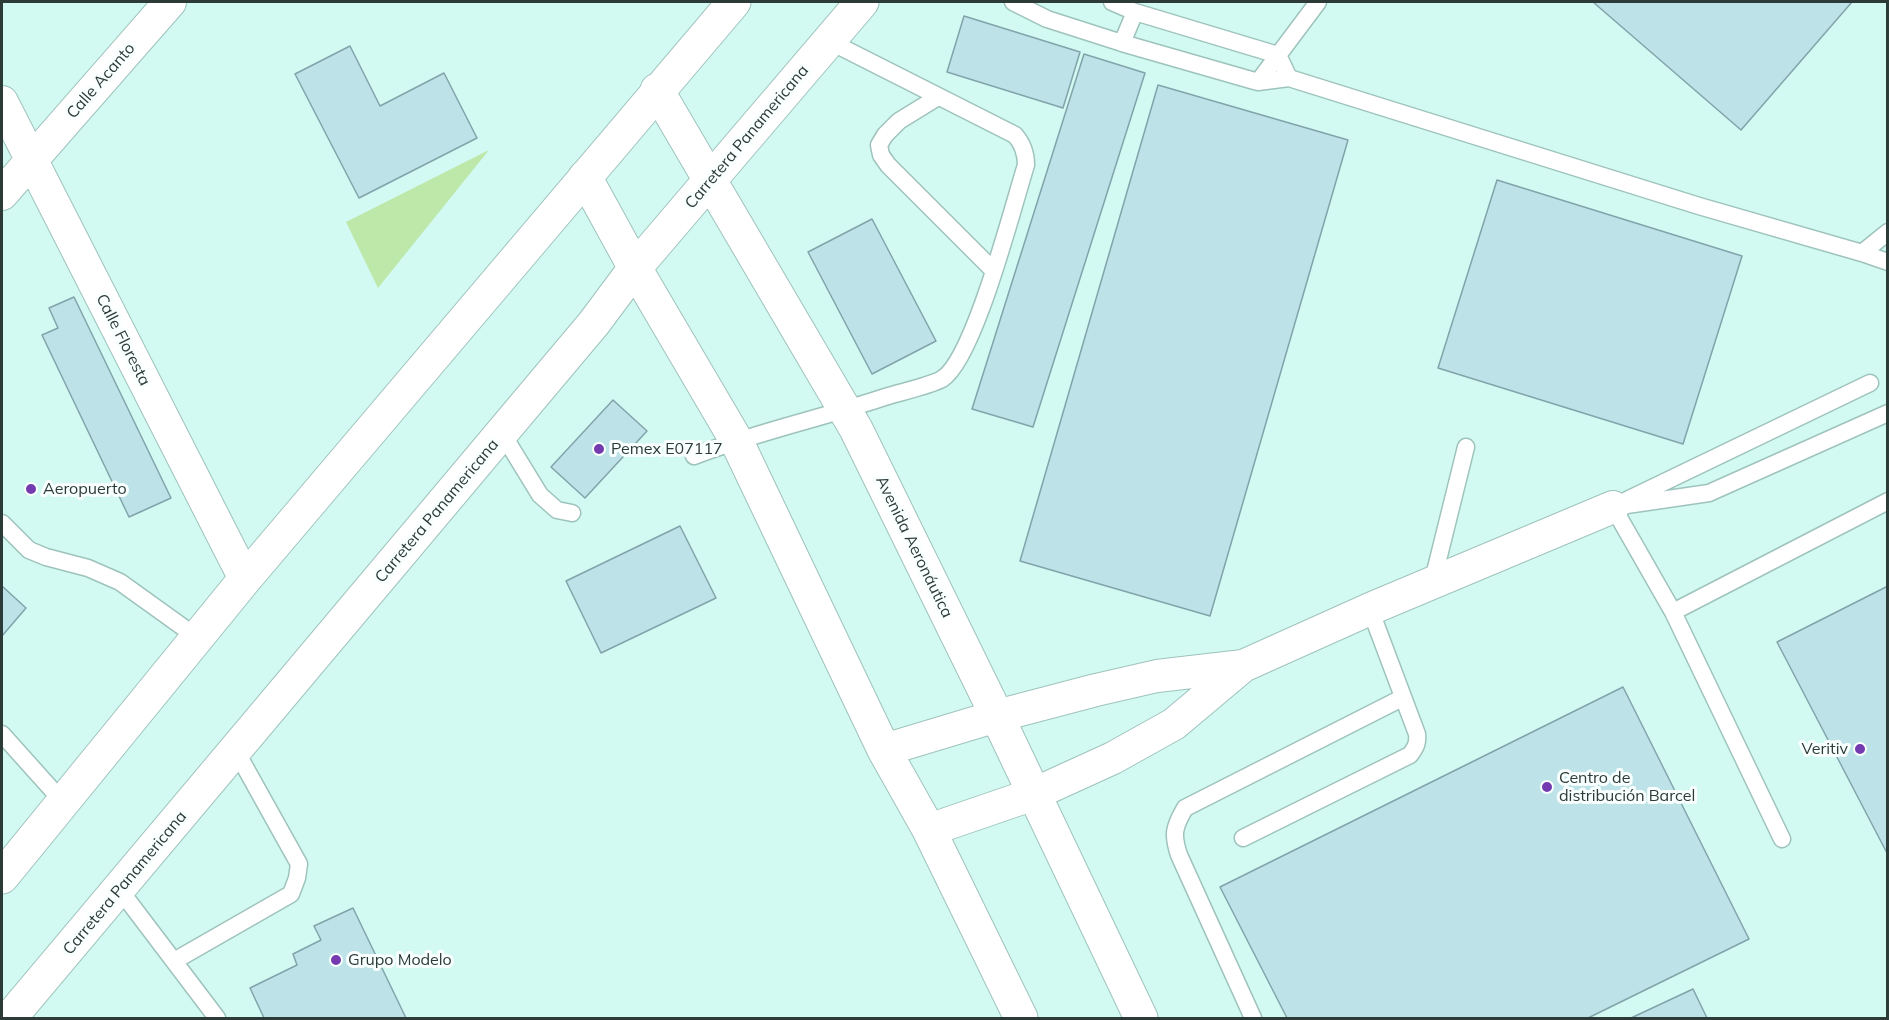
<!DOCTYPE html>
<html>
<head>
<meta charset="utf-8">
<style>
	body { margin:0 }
	#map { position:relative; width:1889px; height:1020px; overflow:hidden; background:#d3f9f3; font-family:Mulish,sans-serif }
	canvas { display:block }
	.frame { position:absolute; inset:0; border:3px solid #2c3b38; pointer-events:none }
</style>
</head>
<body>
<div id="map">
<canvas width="1889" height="1020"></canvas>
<div class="frame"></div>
</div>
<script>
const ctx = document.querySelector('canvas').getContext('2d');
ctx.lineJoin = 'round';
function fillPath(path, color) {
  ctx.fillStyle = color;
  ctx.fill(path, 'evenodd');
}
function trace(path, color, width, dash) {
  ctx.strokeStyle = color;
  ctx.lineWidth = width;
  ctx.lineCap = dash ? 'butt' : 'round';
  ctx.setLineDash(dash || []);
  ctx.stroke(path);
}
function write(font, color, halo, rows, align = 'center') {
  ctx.font = font + ' Mulish,sans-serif';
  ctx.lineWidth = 6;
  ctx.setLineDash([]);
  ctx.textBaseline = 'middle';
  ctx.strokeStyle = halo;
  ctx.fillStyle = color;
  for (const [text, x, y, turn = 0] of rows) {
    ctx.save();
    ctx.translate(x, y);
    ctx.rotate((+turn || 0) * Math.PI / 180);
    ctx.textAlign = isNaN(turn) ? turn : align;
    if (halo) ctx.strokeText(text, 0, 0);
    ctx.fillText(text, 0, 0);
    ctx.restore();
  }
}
fillPath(new Path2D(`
	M489,150L378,288L346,222Z`), '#bde8aa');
const building = new Path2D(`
	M1593,2H1852L1741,130Z
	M964,16L1080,52L1063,108L947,72Z
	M350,46L380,106L444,73L477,138L359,198L295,74Z
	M1084,54L1145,73L1033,427L972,409Z
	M1158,85L1348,140L1210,616L1020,561Z
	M1497,180L1742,256L1683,444L1438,368Z
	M872,219L936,341L872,374L808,252Z
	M74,297L171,498L129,517L42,335L58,328L49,308Z
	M613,400L647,431L585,498L551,467Z
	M680,526L716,598L601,653L566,581Z
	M2,586L26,608L2,636Z
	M1888,586V855L1777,642Z
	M1623,687L1749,939L1588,1018H1287L1220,887Z
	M353,908L406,1018H264L250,988L297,965L293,954L321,940L314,926Z
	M1693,989L1707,1018H1631Z`);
fillPath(building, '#bde3e8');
trace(building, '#80a4aa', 1.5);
const service = new Path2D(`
	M1013,2L1047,19L1122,43L1258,82L1289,78L1699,206L1862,253L1888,232
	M1112,2L1135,12L1278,55L1289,78
	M1122,43L1135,12
	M1258,82L1318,2
	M938,97L899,121L885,135L879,145L881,155L888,165L994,271
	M1862,253L1888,262
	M502,433L540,495L557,510L572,513
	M694,456C757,432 822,418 885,397C901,392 929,386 942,379C974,360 1013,206 1026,165C1026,153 1023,144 1015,135L829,41
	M1627,500L1870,383
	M1613,507L1673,612L1782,839
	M1613,507L1709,493L1888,413
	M2,523L29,550L46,557L88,568L120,582L198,638
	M1432,584L1466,447
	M1673,612L1888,501
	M2,734L63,802
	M1243,838L1410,755C1416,747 1418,743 1417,734L1370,609
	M120,890L217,1018
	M174,961L291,894L297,878L299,864L236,751
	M1253,1018L1179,855C1172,834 1174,827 1185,808L1402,698`);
const minor = new Path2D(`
	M2,102L245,579
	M2,194L170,2
	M884,750L997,716L1096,690L1157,676L1243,666
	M929,830L1034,794L1113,758L1174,724L1243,666L1370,609L1613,507`);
const secondary = new Path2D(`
	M657,90L856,429L997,716L1141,1018
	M585,177L635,268L736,440L884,750L929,830L1021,1018`);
const primary = new Path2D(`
	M2,877L245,579L734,2
	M10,1018L594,323L635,268L862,2`);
trace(service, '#9ec3bc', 19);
trace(minor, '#9ec3bc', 34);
trace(secondary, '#9ec3bc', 35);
trace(primary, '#9ec3bc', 35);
trace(service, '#fff', 16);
trace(minor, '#fff', 32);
trace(secondary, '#fff', 33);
trace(primary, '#fff', 33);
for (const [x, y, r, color] of [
	[599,449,6,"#743ab0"],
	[31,489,6,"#743ab0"],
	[1860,749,6,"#743ab0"],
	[1547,787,6,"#743ab0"],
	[336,960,6,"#743ab0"]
]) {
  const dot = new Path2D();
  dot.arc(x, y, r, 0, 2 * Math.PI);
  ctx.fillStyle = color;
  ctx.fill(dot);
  trace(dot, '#f8fffe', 2);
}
write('16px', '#2c3b38', '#f8fffe', [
	["Calle Acanto",101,81,-49],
	["Carretera Panamericana",747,137,-50],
	["Calle Floresta",123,340,63],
	["Carretera Panamericana",437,511,-50],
	["Avenida Aeronáutica",914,547,64],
	["Carretera Panamericana",125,883,-50]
]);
write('16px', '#2c3b38', '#f8fffe', [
	["Pemex E07117",611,449],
	["Aeropuerto",43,489],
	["Veritiv",1848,749,"right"],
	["Centro de",1559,778],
	["distribución Barcel",1559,796],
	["Grupo Modelo",348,960]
], 'left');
</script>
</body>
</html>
